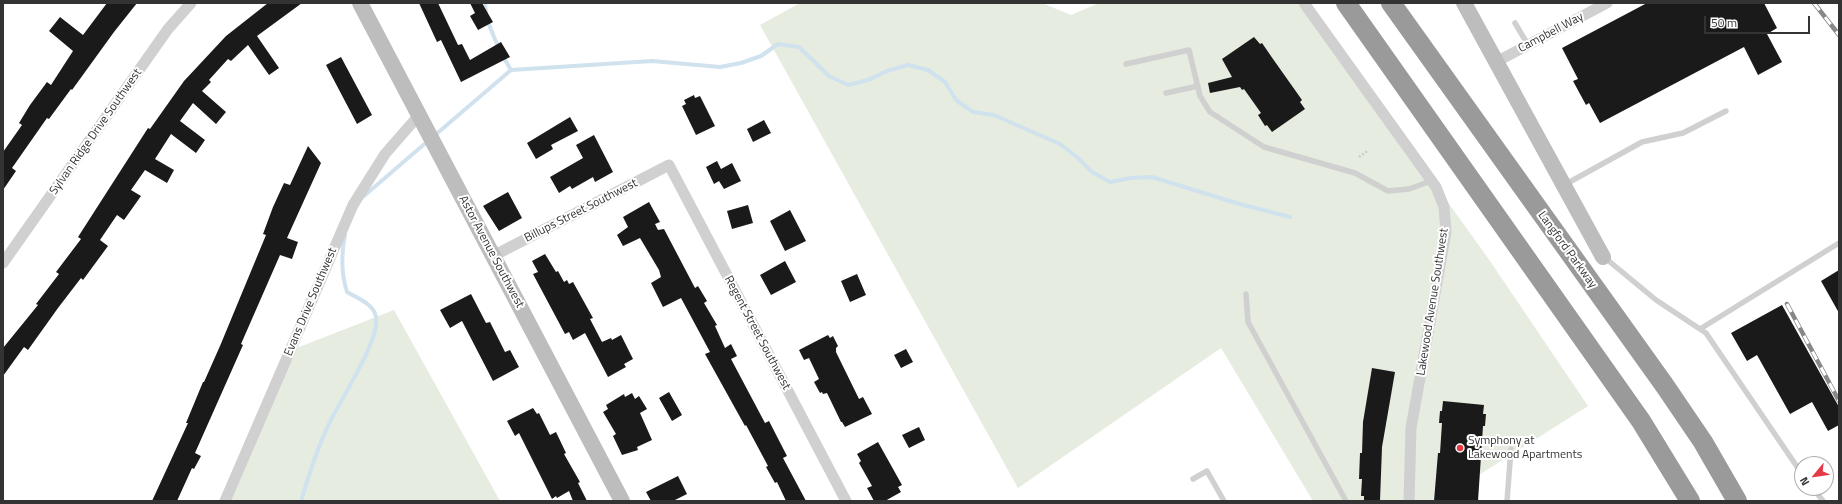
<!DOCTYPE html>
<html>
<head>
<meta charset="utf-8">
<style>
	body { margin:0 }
	#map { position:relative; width:1842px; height:504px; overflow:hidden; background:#fff; font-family:"Titillium Web",sans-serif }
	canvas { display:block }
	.frame { position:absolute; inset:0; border:4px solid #333; pointer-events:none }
	.north { position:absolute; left:1794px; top:456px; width:40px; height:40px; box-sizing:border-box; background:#fff; border:1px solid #adadad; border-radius:50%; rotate:241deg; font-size:11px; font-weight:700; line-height:16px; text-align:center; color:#333 }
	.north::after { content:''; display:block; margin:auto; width:14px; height:18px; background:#e63946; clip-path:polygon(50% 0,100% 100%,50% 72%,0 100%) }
	.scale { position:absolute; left:1704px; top:16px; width:106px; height:18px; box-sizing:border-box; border:2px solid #333; border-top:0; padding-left:5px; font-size:12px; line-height:14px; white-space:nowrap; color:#333; -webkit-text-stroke:3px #fff; paint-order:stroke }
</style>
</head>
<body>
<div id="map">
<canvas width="1842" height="504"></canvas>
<div class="frame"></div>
<div class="north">N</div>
<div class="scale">50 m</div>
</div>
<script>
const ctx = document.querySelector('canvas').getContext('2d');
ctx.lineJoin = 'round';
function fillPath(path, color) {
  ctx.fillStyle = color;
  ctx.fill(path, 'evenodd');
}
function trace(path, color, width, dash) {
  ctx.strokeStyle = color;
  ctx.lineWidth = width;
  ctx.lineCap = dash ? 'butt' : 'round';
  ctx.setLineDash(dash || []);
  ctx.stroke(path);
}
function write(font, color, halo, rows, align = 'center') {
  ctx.font = font + ' "Titillium Web",sans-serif';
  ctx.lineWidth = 4;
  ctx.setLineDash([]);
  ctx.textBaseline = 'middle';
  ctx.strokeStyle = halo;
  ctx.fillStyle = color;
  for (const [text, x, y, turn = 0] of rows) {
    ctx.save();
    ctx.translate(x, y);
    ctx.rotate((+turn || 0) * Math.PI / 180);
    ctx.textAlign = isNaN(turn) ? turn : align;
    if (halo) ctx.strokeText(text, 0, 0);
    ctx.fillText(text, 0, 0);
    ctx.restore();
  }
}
fillPath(new Path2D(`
	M800,3H1042L1071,15L1099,3H1297L1369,92L1490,261L1588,406L1474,478L1432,501H1313L1221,348L1018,488L760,25Z
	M394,310L500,501H227L289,351Z`), '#e6ecdf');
trace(new Path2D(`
	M485,3L486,14
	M487,20L499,49
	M502,55L511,70
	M434,136L511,70L652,61L720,67L741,63L761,56L778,44L799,47L829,76L848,85L868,80L887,71L908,65L928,70L945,82L956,100L973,112L994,115L1060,144L1077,157L1092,172L1110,182L1131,178L1152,177L1236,203L1290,217
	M364,196L429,140
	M301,501C309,476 316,450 328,426C339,402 380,341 376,317C374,304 357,298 347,292C341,273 341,255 345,235`), '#cfe2ee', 4);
fillPath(new Path2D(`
	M107,3H137L114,32L72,90L71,89L49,119L47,118L12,168L16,171L3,190V152L22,125L19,123L30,105L47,82L51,85L73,51L49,31L60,17L83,35Z
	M268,3H302L257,36L279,68L269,75L248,45L231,61L228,59L209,80L211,82L202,91L226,112L216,124L193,103L180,121L205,140L196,153L171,134L155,159L174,170L167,183L145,170L131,190L141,196L124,220L117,215L100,240L108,246L83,280L81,278L58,308L28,350L24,347L3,376V348L38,305L36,304L59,274L56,272L81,239L78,237L148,128L150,129L184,81L226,36Z
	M419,3H438L458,45L462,44L470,60L501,42L510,57L461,82L441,40L437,42Z
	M470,3H482L493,22L478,30L470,16L475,13Z
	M1647,3H1764L1777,28L1767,34L1782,62L1758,75L1744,47L1600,123L1589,103L1586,105L1573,81L1578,79L1562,48Z
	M1254,37L1260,44L1262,43L1273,59L1302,100L1300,102L1305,109L1272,132L1267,125L1265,126L1258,115L1261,113L1244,89L1242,90L1240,87L1210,93L1208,83L1232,77L1222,59Z
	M341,57L372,115L357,124L326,65Z
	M694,95L695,98L700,96L715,126L696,135L682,106L686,104L684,100Z
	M570,117L578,131L551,145L553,149L536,159L527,143Z
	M764,120L771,133L753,142L747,129Z
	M594,135L613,172L595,182L593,177L572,189L570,186L559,193L550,177L583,158L576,145Z
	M308,146L321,163L287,238L298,242L292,259L280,255L241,344L243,345L195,453L201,456L194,469L192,468L177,501H152L188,423H186L203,382H204L220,346L266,235L263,234L273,207L284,183L290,185Z
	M717,161L721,169L732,163L741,181L724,189L719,181L714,184L706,167Z
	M508,192L522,218L499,231L483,206Z
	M649,202L660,222L655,224L658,230L664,229L695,288L698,286L707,301L704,303L717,325L715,326L725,348L731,344L737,356L731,359L765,423L769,421L787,456L783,458L806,501H786L777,482L775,483L766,467L768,466L746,425L745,426L705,354L710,352L681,298L663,307L651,283L661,277L659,270L640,238L623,246L617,235L628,227L623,217Z
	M748,205L753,223L732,229L727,211Z
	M790,210L806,241L785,251L770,221Z
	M545,254L556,272L558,271L564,282L567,280L569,284L573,282L593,318L590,319L602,342L611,338L612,340L621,335L633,359L624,364L626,367L608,377L585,333L573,340L569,332L565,334L533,274L538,272L532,261Z
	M785,261L796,282L771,295L760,275Z
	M1839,270V313L1821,281Z
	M857,274L866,295L850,302L841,281Z
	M471,294L486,323L490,322L505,352L510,350L519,367L493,381L462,321L450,328L440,310Z
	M1782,305L1839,407V425L1828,431L1812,402L1790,414L1757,355L1747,361L1731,333Z
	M828,335L830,338L833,336L838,346L836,348V352L859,399L863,397L872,414L845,427L842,422H841L827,393L823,394L822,392L820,393L814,382L819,379L809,358L804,360L799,350Z
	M906,349L913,362L901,368L894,355Z
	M1372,368L1395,372L1382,447L1380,501L1364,500V496H1361L1362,479H1359L1360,453H1362L1363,422Z
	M669,392L682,415L672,421L659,398Z
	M632,393L635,399L639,396L647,409L640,413L652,440L637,447L638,450L622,455L613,436L616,434L603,412L608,409L606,405L624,394L625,397Z
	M1443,401L1484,405L1483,414H1486L1485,426H1483L1478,501H1434L1438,453H1440L1442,423H1439L1440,411H1442Z
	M533,408L537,414L539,413L550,435L556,432L566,453L564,454L580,482L578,483L587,501H573L569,491L557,498L556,496L552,499L519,433L515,436L507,421Z
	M919,427L925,440L909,448L902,435Z
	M878,442L902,485L898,487L901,492L885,501H874L867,488L872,486L859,463L861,461L857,454Z
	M678,476L687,494L673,501H651L646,492Z`), '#1a1a1a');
trace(new Path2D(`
	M1359,157L1369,150`), '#cdcdcd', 2.5, [2, 2]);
trace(new Path2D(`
	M1515,23L1528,45
	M1126,64L1189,50L1200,96L1210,112L1264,147L1355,173L1388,191L1409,189L1431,181
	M1166,93L1198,86
	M1566,184L1642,142L1683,133L1726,111
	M1604,257L1656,300L1706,333L1802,474
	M1246,294L1248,322L1346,501
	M1700,329L1839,243
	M1193,479L1207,471L1224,501
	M1813,488L1823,501
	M1507,501L1511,449`), '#d0d0d0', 5.5);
trace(new Path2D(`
	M1304,3L1436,187L1444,207L1446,232L1411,428L1409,501
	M1496,62L1607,3
	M493,256L669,165L846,501
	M3,263L168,29L191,3
	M225,501L353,205L385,154L419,115`), '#d0d0d0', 11);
trace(new Path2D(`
	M360,3L622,501
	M1464,3L1603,257`), '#bdbdbd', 16);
trace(new Path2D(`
	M1346,3L1641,421L1690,501
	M1391,3L1665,386L1703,442L1737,501`), '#9a9a9a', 20);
const rail = new Path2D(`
	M1814,3L1839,35
	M1787,304L1839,401`);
trace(rail, '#888', 4.5);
trace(rail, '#fff', 3, [9]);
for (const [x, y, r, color] of [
	[1460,448,4,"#e63946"]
]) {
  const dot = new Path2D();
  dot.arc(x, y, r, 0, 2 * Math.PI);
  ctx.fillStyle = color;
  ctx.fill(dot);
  trace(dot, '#fff', 1.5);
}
write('12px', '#333', '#fff', [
	["Campbell Way",1551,33,-28],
	["Sylvan Ridge Drive Southwest",96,132,-55],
	["Billups Street Southwest",581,211,-27],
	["Langford Parkway",1567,250,54],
	["Astor Avenue Southwest",491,252,62],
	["Evans Drive Southwest",311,302,-67],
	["Lakewood Avenue Southwest",1433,302,-81],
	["Regent Street Southwest",757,333,62]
]);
write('12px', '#333', '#fff', [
	["Symphony at",1468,441],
	["Lakewood Apartments",1468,455]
], 'left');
</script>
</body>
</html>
